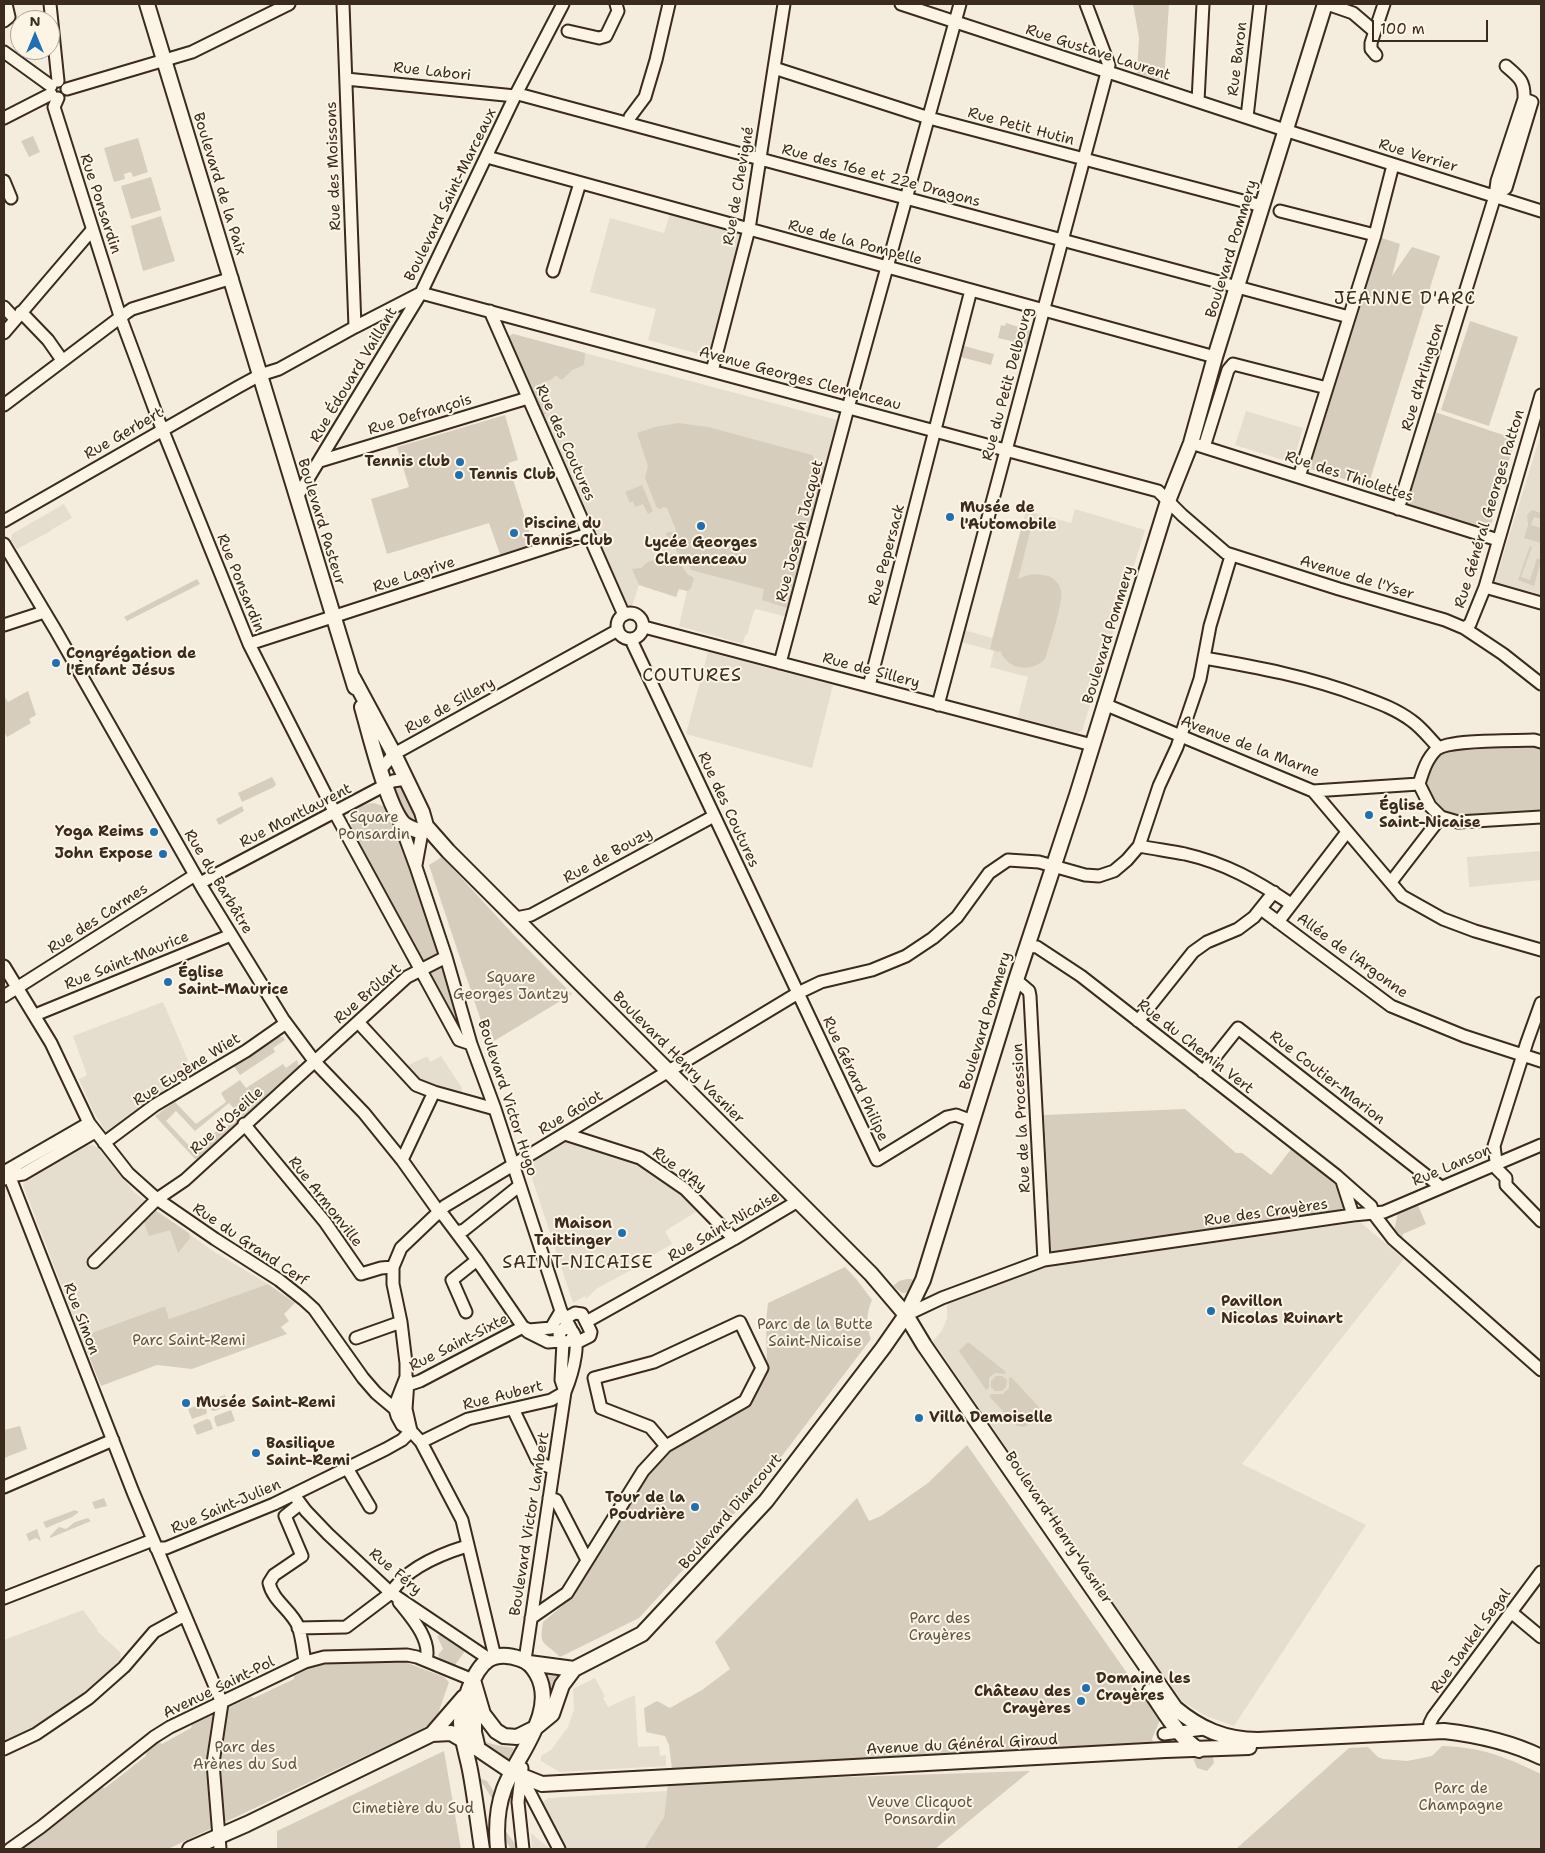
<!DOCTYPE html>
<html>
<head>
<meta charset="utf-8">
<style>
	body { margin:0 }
	#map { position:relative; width:1545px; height:1853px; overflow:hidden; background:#f4eddd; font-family:"Shantell Sans",sans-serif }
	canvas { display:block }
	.frame { position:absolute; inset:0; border:5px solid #3b2a1e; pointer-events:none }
	.north { position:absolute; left:10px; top:10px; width:50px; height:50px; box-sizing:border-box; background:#fcf5e5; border:1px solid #afa495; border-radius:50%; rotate:0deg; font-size:14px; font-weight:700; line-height:20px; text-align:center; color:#3b2a1e }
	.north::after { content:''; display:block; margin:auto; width:18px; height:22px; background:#1f6fb2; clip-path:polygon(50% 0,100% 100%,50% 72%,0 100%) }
	.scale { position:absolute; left:1372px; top:20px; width:116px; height:22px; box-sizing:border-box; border:2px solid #3b2a1e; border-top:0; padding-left:6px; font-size:15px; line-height:18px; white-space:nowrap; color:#3b2a1e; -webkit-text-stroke:4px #fcf5e5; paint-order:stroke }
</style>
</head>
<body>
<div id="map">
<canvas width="1545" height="1853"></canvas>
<div class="frame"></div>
<div class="north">N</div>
<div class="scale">100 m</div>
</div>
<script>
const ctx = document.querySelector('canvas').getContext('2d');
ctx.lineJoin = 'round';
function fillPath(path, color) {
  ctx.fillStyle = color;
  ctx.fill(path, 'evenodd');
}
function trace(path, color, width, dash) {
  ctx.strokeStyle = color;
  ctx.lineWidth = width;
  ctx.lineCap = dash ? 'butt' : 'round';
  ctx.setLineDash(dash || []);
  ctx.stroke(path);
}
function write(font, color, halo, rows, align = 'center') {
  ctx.font = font + ' "Shantell Sans",sans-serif';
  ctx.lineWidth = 4;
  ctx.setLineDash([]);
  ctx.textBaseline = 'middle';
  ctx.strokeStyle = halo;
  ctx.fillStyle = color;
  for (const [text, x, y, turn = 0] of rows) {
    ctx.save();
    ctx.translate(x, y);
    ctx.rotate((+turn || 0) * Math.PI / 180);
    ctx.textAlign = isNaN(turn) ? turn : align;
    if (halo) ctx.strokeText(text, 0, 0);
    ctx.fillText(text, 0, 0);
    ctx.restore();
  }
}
fillPath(new Path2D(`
	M670,213L742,233L710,357L648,340L656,309L590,292L610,218L664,233Z
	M513,334L837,420L839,426L787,617L756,609L754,611L747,635H745L743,644L679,626L687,591L679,589L676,597L639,585L632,606L622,604L507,337Z
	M1246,411L1303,428L1293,463L1235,445Z
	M1541,434V595L1528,591L1526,594L1494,584Z
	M64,504L72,518L51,530V531L17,549L11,540L12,534Z
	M1075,509L1145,530L1082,731L1077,733L1018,717L1028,677L990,667L994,651L961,642L964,630L992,638L1026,511L1071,523Z
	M708,652L833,685L812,768L686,734Z
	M1541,851V880L1469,887L1467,857Z
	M163,1002L188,1060L156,1100L108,1135L93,1111L79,1079L87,1075L73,1036Z
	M441,1056L462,1088L461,1094L419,1083L405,1067L425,1057H428L430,1062Z
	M569,1140L639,1163L681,1192L699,1210L665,1231L672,1244L636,1265L637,1267L596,1289L586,1299L585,1296L573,1303L529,1169L531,1163Z
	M93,1145L98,1148L134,1192L159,1212L213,1251L268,1284L169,1319L165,1306L81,1337L23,1185L26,1179L85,1146Z
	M1360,1222L1404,1259L1242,1464L1366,1525L1234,1726L1206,1716L1180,1700L933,1341L941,1332L944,1326L947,1318V1302L1039,1268Z
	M83,1610L98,1630L97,1631L120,1652L121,1658L107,1673L68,1705L40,1723L4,1742V1640Z
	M595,1678L605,1697L603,1698L608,1707L635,1695L638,1747L659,1746L660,1756L666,1755V1766L560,1772L541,1761V1756L551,1750L568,1727L574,1709L573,1689Z
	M667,1791L664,1817L644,1849H565L540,1803L549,1798Z
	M531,1833L550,1849H532Z`), '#e5ddce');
fillPath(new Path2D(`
	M1133,4H1169L1164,82L1137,73L1139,38Z
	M33,136L40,152L29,157L21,141Z
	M138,138L148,172L133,177L131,172L124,174L125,179L114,182L104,148Z
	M151,177L161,210L131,219L121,186Z
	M161,216L175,261L143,271L131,226Z
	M1379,237L1400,244L1392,276L1412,247L1440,256L1368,486L1307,468Z
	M1470,321L1518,337L1489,426L1441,410Z
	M1006,323L1032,331L1028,345L998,338L1001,325L1005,326Z
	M393,324L394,326L381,341L376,335Z
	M513,334L585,353L584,365L572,370L562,380L555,375L552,379L535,386L539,396L548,394L553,407L542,417L507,337Z
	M964,346L994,354L991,365L961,357Z
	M1432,411L1515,439L1490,529L1402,506Z
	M505,415L518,460L508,463L534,547L501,557L489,523L387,554L371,499L409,487L397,447Z
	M678,423L708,427L812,455L818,464L828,467L790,609L762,600L764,589L691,570L688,564L677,552L672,541L666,535L667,532H675L676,530L667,508L663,507L661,509L657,508L645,478L648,466L637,433L655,427Z
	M642,485L653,511L648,514L643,504L635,507L633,501L630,503L625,492Z
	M1532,510L1541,513V519L1534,517L1531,525L1541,528V543L1524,538L1528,525L1527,515Z
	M1022,525L1031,528L1018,579C1028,574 1036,573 1048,576C1054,578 1059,583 1061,590C1064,601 1049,645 1045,659C1031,673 1007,670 1000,650L999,652L990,649Z
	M1530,546L1532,547L1521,577L1530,580L1537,558L1541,560L1534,586L1518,580Z
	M668,554H674L687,574L694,578L691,588L688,591L679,589L676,597L639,585L632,569L641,568L646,563Z
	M197,579L200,584L127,621L124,617Z
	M28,691L36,715L29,719L31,723L7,737L4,731V696L8,702Z
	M1541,746V812L1459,819L1441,813L1431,801L1426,785V777L1436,759L1442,753L1452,750Z
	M272,777L276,784L274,787L242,802L238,793Z
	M395,785L404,789L417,815L412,820L404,818L392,786Z
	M374,803L383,806L394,817L457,1015L455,1019H453L352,832C349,816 356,804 374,803Z
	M242,806L244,811L219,825L216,819Z
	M88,825L93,831L77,841L72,834Z
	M442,857L513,934L572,994L489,1044L488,1042L494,1040L492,1034L486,1036L429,865Z
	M277,1037H283L285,1040L273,1048L275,1052L240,1075L233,1065Z
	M297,1060L299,1066L196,1160L155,1116L175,1102L196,1124L226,1102L221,1093L240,1080L246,1088L283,1064L286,1068ZM229,1103L239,1114L223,1128L221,1127L194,1151L166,1121L176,1111L195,1131Z
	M1185,1109L1236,1153H1242L1271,1175L1292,1148L1332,1178L1345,1205L1342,1210L1051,1254L1044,1115Z
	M1417,1203L1426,1224L1403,1234L1402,1238L1394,1232L1398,1211Z
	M156,1211L189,1233L190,1238L178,1253L170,1230L149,1236L144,1222Z
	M845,1267L857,1280L872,1300C866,1314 866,1325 871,1339L756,1490L639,1618L560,1657C543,1640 539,1647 543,1622L567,1602L574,1592L647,1475L656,1465L677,1446L753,1400L762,1383L767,1367L766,1321L768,1303Z
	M907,1279H912L916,1283L910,1292L902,1293L893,1286L899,1281Z
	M268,1284L295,1303L284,1314L289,1321L281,1327L287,1334L192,1369L157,1365L101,1386L81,1337L165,1306L169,1319Z
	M968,1342L1006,1372L1005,1374L995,1373L989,1378V1388L986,1390L959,1351Z
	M996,1376H1002L1007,1380L1006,1387L1002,1391H995L991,1387V1381Z
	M1011,1377L1039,1407L1038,1415L1025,1427L1017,1426L989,1396L992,1394H1003L1009,1388V1378Z
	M225,1395L229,1406L214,1411L211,1410L208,1401Z
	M204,1403L207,1412L206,1414L192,1419L188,1409Z
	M231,1410L235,1421L217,1427L214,1419L215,1416Z
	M207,1419L210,1420L213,1429L197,1435L193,1425Z
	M20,1426L27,1449L4,1458V1430Z
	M967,1445L1160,1720L1152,1739L1153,1742L672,1769L669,1745L665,1736L646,1732L644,1708L657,1701L670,1708L702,1690L730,1669L715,1642L857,1498L869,1521L881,1516L928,1483Z
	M104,1498L107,1506L95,1509L92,1502Z
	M75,1510L79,1512L72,1517L46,1528L43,1522Z
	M88,1518L91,1521L50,1538V1536L59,1527L66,1529L75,1522Z
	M37,1529L41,1541L36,1538L29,1541L26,1534Z
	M440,1635L465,1651L453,1668L442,1663L438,1655L443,1649L437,1636Z
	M405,1662L444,1677L449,1682L436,1720L418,1731L168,1849H22L102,1787L105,1788L146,1756V1752L159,1742L162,1744L191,1728L192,1725L251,1697L254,1698L294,1679V1676L309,1668L328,1664Z
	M547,1672L559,1673L560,1676L555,1687H551L546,1674Z
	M483,1741L496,1745L514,1748L508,1761L494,1752L483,1743Z
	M1442,1746C1481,1747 1506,1757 1541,1774V1849H1236L1349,1748L1368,1747L1378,1757L1383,1759L1407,1761L1432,1756Z
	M444,1751L461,1849H277V1831Z
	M1213,1757L1214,1763L1207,1771L1197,1768L1193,1758Z
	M1030,1771L935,1849H644L664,1817L668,1783Z
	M479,1778L487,1781L496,1795L495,1803Z
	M505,1830L518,1848V1849H511L505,1840Z`), '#d6cdbd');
const minor = new Path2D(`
	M50,4L58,81
	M343,4L355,327
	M901,4L1297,134L1541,211
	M1327,4L1353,13L1374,31
	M4,21L9,17L6,4
	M568,31L599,38L606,36L618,11L616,4
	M4,52L51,86
	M1376,55L1371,49V43L1384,4
	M774,68L929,118L1262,206
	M346,79L515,96
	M67,89L192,52L289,4
	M518,94L1349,317
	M58,98L54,107L120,316L159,421L249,644L335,813L459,1040L471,1044
	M1198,101L1203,4
	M630,117L645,97L656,60L669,4
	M1247,117L1260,4
	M4,118L51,94
	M487,157L1215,357
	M4,181L11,198
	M1495,196L1506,188L1532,102L1524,99
	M1280,211L1375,235
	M553,271L580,183
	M421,293L1158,491L1182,515L1226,553L1339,589L1445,620L1464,628L1503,654L1541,684
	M4,307L15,319
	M490,311L624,615
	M21,312L48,340L62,360
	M4,333L92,230
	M712,371L749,229L784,4
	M4,405L126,313L132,309L232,278
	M1191,443L1498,540
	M1204,447L1228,370L1233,364L1327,388
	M320,461L528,398
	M1299,477L1375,235L1393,165
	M297,497L421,293L515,96L563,4
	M1398,509L1495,196L1497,181L1524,99C1525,81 1519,77 1506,66
	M4,521L238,387L260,375L279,369L355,327L421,293
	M4,544L56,631L203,889L283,1019L315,1062L364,1113L402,1160L439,1212L444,1216L477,1260L523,1327L528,1332L548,1342L561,1341
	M1485,587L1541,603
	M617 626a13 13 0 1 1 26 0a13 13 0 1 1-26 0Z
	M4,625L44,612
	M644,627L1092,745
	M1464,628L1470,624L1485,587L1541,395
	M633,639V644L877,1160L947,1117L956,1115L972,1121
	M249,644L588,534
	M1204,658C1257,667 1310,677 1360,696C1379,703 1396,709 1412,721C1422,728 1430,739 1439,748
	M780,663L848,408L960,4
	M869,686L971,290
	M1104,704L1313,791L1419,784
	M938,705L1109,65L1086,4
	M1541,742L1534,740C1515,741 1450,739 1437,749C1427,758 1423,771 1419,784L1430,806L1441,817L1458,822L1541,817
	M381,769L394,754L618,630
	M1313,791L1402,896L1443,919L1475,931L1541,950
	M398,818L416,867L446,957L471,1044L495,1109L561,1311L571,1329
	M1139,846C1154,849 1170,851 1185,854C1225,863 1257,881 1291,904
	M416,865L422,832
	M1391,882L1441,817
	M200,883L393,781L406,779
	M1261,909L1391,1006L1464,1036L1541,1061
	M516,918L531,915L714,816
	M1278,922L1347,832
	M1027,946L1037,947L1081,976L1337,1176L1371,1206L1373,1213L1393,1239L1541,1370
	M4,966L51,1043L89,1123L128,1173L157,1199L215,1239L279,1280L303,1299L314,1309L363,1378L376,1393L395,1409H406
	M1016,980L1029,991L1030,996L1044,1260
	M4,996L195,875
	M1541,1003L1527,1042L1494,1146L1497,1169L1506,1178V1185L1541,1221
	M35,1015L231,935
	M1138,1021L1193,952L1207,942L1238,929L1254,917L1274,892
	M358,1022L416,1085L434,1092L495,1109
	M1203,1072L1238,1028L1441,1187
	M244,1124L325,1222L361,1274L381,1268L393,1267
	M565,1134L640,1158L685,1189L734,1239
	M104,1143L155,1105L246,1051L286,1023
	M402,1160L434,1092
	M7,1170L133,1492L222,1703L213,1763L220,1849
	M4,1172L89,1123
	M4,1179L10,1176L23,1174L95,1132
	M1342,1181L1353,1215
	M456,1232L464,1230L519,1186
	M94,1262L157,1199L185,1180L407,977L446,957
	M466,1312L452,1280L477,1260
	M906,1315L942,1298L1044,1260L1353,1215L1384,1212L1541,1145
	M564,1319L575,1313L582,1314L591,1332L590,1336L576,1343
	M586,1322L734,1239L798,1201
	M525,1328L529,1330L551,1328L561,1311
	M356,1338L401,1322
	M563,1342L561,1380L565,1392
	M406,1377L397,1400L395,1409L397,1416L402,1425L411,1431L421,1442L462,1520L495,1657
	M594,1378L601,1408L650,1427L666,1446
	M408,1385L420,1381L523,1327
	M513,1409L537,1459L544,1465L553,1468
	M411,1431L406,1409L408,1381L406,1377V1363L401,1322L393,1284V1267L401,1248L445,1206L798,993L821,982L872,970L906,956L933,938L957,917L989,873L1008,860L1039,862L1085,875L1099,876L1114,871L1127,860L1139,846L1159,786L1177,747L1184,726L1200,679L1210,626L1231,556
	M421,1442L468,1419L551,1400L565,1392
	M347,1468L370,1507
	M4,1487L113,1440
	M294,1495L306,1511L328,1534L391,1593L489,1659
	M549,1498L556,1500L587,1560
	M300,1504L285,1516L302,1556L274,1575L269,1583C273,1601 291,1610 298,1626C302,1637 303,1651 305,1662
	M156,1548H166L274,1504L386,1449L402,1440L411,1431
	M4,1598L153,1540
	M399,1602C411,1617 432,1640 426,1660
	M1511,1612L1541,1637
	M531,1618L567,1593L643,1471L666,1446L745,1401L762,1368L740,1322L654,1362L594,1378
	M298,1628L346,1627L391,1593C406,1568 441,1554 467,1546
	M525,1660L565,1392C570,1380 588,1328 564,1328L559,1334L561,1341L566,1342L570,1341L574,1335
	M1429,1731L1430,1723L1433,1717L1541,1572
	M1164,1734L1204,1729
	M4,1749L36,1734L89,1698L124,1667L154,1632L185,1615
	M522,1768L518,1802L523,1849
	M521,1776L559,1849
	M10,1849L41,1827L154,1737L170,1727L305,1662L324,1657L407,1655L417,1657L473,1680`);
const major = new Path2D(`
	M147,4L355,687
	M353,678L394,754L422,812L426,826L448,851L871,1274L906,1315L924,1345L1175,1708C1200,1729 1225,1740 1258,1740L1444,1731C1479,1735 1510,1742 1541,1757
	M362,707C369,732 388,809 404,824C409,828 416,830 422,832L426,826
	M529,1663L574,1669
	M473,1680L483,1714L496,1731L504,1736L517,1737L535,1728L552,1714L562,1685L574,1669L642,1634L766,1501L883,1348L906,1315L923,1280L1016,980L1077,795L1168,501L1191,443L1215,357L1325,4
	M1150,1691C1165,1712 1177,1736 1199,1750
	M474,1699V1732L478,1749
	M432,1734L451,1733L478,1749L512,1772L542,1784L1165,1750L1249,1747
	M190,1849L247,1824L432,1734L464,1697
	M482,1849C478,1823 475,1796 470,1770C467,1754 461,1738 461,1722C462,1705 473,1670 488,1660C497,1654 510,1655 520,1659C528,1661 533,1667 537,1674C558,1712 517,1754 504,1789C497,1808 496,1829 498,1849`);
trace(minor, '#3b2a1e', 15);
trace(major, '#3b2a1e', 18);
trace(minor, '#fcf5e5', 11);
trace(major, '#fcf5e5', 14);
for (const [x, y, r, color] of [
	[460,462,5,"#1f6fb2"],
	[459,475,5,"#1f6fb2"],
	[950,517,5,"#1f6fb2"],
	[701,526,5,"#1f6fb2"],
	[514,533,5,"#1f6fb2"],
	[56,663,5,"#1f6fb2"],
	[1369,815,5,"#1f6fb2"],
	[154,832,5,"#1f6fb2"],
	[163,854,5,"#1f6fb2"],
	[168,982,5,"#1f6fb2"],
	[622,1233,5,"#1f6fb2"],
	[1211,1311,5,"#1f6fb2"],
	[186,1403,5,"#1f6fb2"],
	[919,1418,5,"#1f6fb2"],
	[256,1453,5,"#1f6fb2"],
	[695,1507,5,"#1f6fb2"],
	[1086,1688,5,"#1f6fb2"],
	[1081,1701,5,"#1f6fb2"]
]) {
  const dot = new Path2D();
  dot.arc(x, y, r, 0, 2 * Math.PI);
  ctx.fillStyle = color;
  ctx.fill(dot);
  trace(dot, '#fcf5e5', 2);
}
write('15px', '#3b2a1e', '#fcf5e5', [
	["Rue Gustave Laurent",1098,53,18],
	["Rue Baron",1238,59,-83],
	["Rue Labori",432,72,6],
	["Rue Petit Hutin",1021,127,15],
	["Rue Verrier",1418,156,17],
	["Rue des Moissons",334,166,-92],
	["Rue des 16e et 22e Dragons",881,176,15],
	["Boulevard de la Paix",219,184,73],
	["Rue de Chevigné",739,186,-80],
	["Boulevard Saint-Marceaux",451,195,-64],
	["Rue Ponsardin",100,204,72],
	["Rue de la Pompelle",855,243,15],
	["Boulevard Pommery",1232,249,-73],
	["Rue Édouard Vaillant",354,375,-59],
	["Rue d'Arlington",1423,377,-73],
	["Avenue Georges Clemenceau",800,379,15],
	["Rue du Petit Delbourg",1008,384,-75],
	["Rue Defrançois",420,415,-17],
	["Rue Gerbert",124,434,-30],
	["Rue des Coutures",565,443,66],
	["Rue des Thiolettes",1349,477,18],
	["Rue Général Georges Patton",1490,509,-73],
	["Boulevard Pasteur",321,522,73],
	["Rue Joseph Jacquet",800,531,-75],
	["Rue Pepersack",887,555,-75],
	["Rue Lagrive",414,575,-18],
	["Avenue de l'Yser",1357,578,17],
	["Rue Ponsardin",240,583,68],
	["Boulevard Pommery",1109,635,-73],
	["Rue de Sillery",871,671,15],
	["Rue de Sillery",450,706,-29],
	["Avenue de la Marne",1250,747,21],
	["Rue des Coutures",728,810,65],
	["Rue Montlaurent",296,816,-27],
	["Rue de Bouzy",608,856,-29],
	["Rue du Barbâtre",218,882,59],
	["Rue des Carmes",98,919,-33],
	["Allée de l'Argonne",1352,956,36],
	["Rue Saint-Maurice",127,961,-22],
	["Rue Brûlart",368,994,-41],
	["Boulevard Pommery",986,1021,-73],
	["Rue du Chemin Vert",1195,1047,38],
	["Boulevard Henry Vasnier",678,1058,45],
	["Rue Eugène Wiet",187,1070,-32],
	["Rue Coutier-Marion",1327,1078,38],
	["Rue Gérard Philipe",855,1079,65],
	["Boulevard Victor Hugo",507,1098,72],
	["Rue Goiot",571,1113,-31],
	["Rue de la Procession",1022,1118,-93],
	["Rue d'Oseille",227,1121,-42],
	["Rue Lanson",1452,1166,-23],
	["Rue d'Ay",679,1170,37],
	["Rue Armonville",325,1202,52],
	["Rue des Crayères",1266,1213,-8],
	["Rue Saint-Nicaise",724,1227,-30],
	["Rue du Grand Cerf",250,1245,34],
	["Rue Simon",81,1319,69],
	["Rue Saint-Sixte",459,1343,-27],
	["Rue Aubert",503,1396,-14],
	["Rue Saint-Julien",226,1507,-23],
	["Boulevard Diancourt",731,1512,-49],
	["Boulevard Victor Lambert",530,1524,-81],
	["Boulevard Henry Vasnier",1058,1528,56],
	["Rue Féry",395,1572,40],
	["Rue Jankel Segal",1471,1641,-54],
	["Avenue Saint-Pol",219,1688,-26],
	["Avenue du Général Giraud",962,1745,-3]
]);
write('bold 15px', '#3b2a1e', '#fcf5e5', [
	["Tennis club",450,462,"right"],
	["Tennis Club",469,475],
	["Musée de",960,508],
	["l'Automobile",960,525],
	["Piscine du",524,524],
	["Tennis-Club",524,541],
	["Lycée Georges",701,543,"center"],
	["Clemenceau",701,560,"center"],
	["Congrégation de",66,654],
	["l'Enfant Jésus",66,671],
	["Église",1379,806],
	["Saint-Nicaise",1379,823],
	["Yoga Reims",144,832,"right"],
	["John Expose",153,854,"right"],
	["Église",178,973],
	["Saint-Maurice",178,990],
	["Maison",612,1224,"right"],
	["Taittinger",612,1241,"right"],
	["Pavillon",1221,1302],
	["Nicolas Ruinart",1221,1319],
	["Musée Saint-Remi",196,1403],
	["Villa Demoiselle",929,1418],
	["Basilique",266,1444],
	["Saint-Remi",266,1461],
	["Tour de la",685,1498,"right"],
	["Poudrière",685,1515,"right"],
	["Domaine les",1096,1679],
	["Crayères",1096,1696],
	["Château des",1071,1692,"right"],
	["Crayères",1071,1709,"right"]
], 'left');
write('15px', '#625346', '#fcf5e5', [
	["Square",374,818],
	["Ponsardin",374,835],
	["Square",511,978],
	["Georges Jantzy",511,995],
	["Parc de la Butte",815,1325],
	["Saint-Nicaise",815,1342],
	["Parc Saint-Remi",189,1341],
	["Parc des",940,1619],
	["Crayères",940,1636],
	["Parc des",245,1748],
	["Arènes du Sud",245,1765],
	["Parc de",1461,1789],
	["Champagne",1461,1806],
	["Veuve Clicquot",920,1803],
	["Ponsardin",920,1820],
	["Cimetière du Sud",413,1809]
]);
ctx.letterSpacing = '1px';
write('18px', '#3b2a1e', '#fcf5e5', [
	["JEANNE D'ARC",1405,299],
	["COUTURES",692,676],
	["SAINT-NICAISE",578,1263]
]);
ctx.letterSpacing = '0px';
</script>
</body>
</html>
